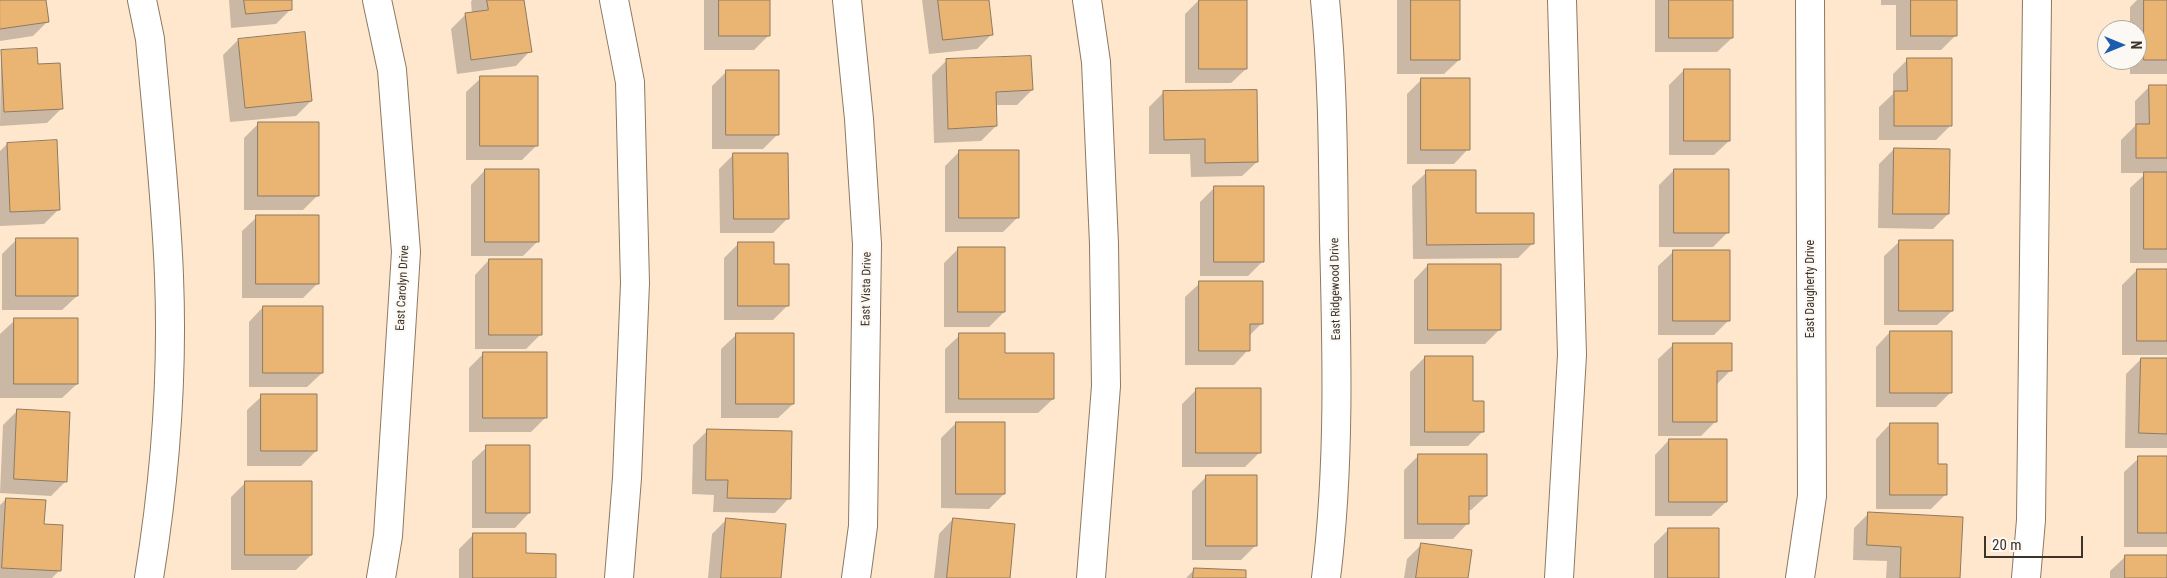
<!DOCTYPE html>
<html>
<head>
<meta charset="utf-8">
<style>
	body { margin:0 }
	#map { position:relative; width:2167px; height:578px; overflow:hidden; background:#fee7cd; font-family:"Roboto Condensed",sans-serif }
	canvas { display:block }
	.north { position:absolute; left:2097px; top:20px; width:50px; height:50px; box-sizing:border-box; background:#fcf8f3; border:1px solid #afa9a2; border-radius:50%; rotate:90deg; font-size:14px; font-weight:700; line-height:20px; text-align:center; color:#3c3329 }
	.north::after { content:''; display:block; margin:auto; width:18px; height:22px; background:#1d5dae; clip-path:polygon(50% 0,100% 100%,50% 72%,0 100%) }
	.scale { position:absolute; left:1984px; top:536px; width:99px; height:22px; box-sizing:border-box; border:2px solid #3c3329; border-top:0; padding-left:6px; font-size:15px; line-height:18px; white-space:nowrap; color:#3c3329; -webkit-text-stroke:4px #fcf8f3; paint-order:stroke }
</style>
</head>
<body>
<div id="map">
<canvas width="2167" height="578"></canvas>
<div class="north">N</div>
<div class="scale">20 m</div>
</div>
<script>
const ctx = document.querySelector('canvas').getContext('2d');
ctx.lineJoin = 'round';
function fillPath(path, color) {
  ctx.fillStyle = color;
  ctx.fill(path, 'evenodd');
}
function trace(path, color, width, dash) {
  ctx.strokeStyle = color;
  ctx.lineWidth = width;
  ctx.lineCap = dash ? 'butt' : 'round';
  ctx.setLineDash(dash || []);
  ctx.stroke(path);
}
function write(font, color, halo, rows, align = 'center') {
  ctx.font = font + ' "Roboto Condensed",sans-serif';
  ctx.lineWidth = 4;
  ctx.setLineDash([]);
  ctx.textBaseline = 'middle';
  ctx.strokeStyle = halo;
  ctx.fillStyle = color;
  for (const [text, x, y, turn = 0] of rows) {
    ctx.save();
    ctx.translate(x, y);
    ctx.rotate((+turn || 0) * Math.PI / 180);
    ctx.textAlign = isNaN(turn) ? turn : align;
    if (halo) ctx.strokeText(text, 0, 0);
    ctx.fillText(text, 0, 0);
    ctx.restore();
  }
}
fillPath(new Path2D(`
	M0,0H44L48,21L33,36L0,41Z
	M229,0H290L291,9L276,24L231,28Z
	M472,0H523L530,51L516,66L457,74L451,29L465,15L472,14L471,2Z
	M704,0H769V35L754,50H704Z
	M922,0H988L992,34L977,49L929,54Z
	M1199,0H1246V69L1231,83H1185V14Z
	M1397,0H1459V60L1444,74H1397Z
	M1655,0H1732V38L1717,52H1655Z
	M1881,0H1956V35L1941,50H1896V5H1881Z
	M2137,0H2167V74H2130V60H2137V30H2130V7Z
	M238,40L311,101L296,116L230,122L223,55Z
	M1,51L62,108L47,123L0,126Z
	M1908,59L1951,125L1936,140H1879V107L1893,94V74Z
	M946,61L1032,90L1017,105H995L996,126L981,141L934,143L932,75Z
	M1684,70L1729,141L1714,155H1669V85Z
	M726,72L778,134L763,149H712V86Z
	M481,78L537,145L522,160H466V92Z
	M1422,79L1468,149L1454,164H1407V94Z
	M2150,86H2167V263H2130V188L2146,173H2121V140L2135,126V101Z
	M1164,92L1257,162L1242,176L1191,177L1190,154H1149V107Z
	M258,124L318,195L303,210H244V138Z
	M7,144L59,209L44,224L0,226V151Z
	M1894,149L1948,214L1933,229L1878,228L1879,164Z
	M960,151L1017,218L1003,232H945V166Z
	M733,155L788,218L773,233H720L719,169Z
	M485,170L538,241L523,256H471V185Z
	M1674,170L1728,232L1713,247H1659V185Z
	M1427,172L1475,215L1533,243L1518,258L1413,259L1412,186Z
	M1215,187L1263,261L1248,276H1200V202Z
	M257,217L318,283L303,298H242V231Z
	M17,239L77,296L62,310H2V254Z
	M1899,242L1952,311L1937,325H1884V256Z
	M739,243L773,265L788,305L773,320H724V258Z
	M959,248L1004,312L989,327H944V263Z
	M1673,252L1729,320L1714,335H1658V266Z
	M489,260L541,334L526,349H475V275Z
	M1428,265L1500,329L1485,344H1414V280Z
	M2137,270H2167V355H2122V285Z
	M1200,283L1262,323L1248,337V350L1234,365H1185V297Z
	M263,307L322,373L307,387H249V322Z
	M15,320L77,384L62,398H0V334Z
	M1890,332L1951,392L1936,407H1876V347Z
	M736,335L793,404L778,418H721V349Z
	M960,335L1004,354L1053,399L1038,413H945V349Z
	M1673,345L1731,370L1716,385V421L1701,436H1658V359Z
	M483,354L546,417L531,432H469V368Z
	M1425,357L1472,403L1483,431L1468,446H1410V372Z
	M2141,359L2167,360V448H2125L2126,374Z
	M1197,389L1260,452L1245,467H1182V404Z
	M262,396L316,451L301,466H247V410Z
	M18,410L66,481L51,496L0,493L3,425Z
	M956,423L1004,494L989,509L941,508V438Z
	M1890,424L1937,465L1946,494L1931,509H1876V439Z
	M708,430L789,498L775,513L713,512L714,495L692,494L693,445Z
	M1669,440L1726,502L1711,516H1655V455Z
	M487,447L529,513L515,528H472V461Z
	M1419,455L1486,496L1471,510H1467V524L1453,539H1404V470Z
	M2139,458H2167V547H2124V472Z
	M1207,476L1256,545L1241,560H1192V491Z
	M246,482L311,555L296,570H231V497Z
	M6,499L43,525L60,570L52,578H0V505Z
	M1869,513L1959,578H1886L1887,561L1853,560L1854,528Z
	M953,519L1009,578H934L939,534Z
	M726,520L780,578H708L712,534Z
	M1669,529L1718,578H1654V544Z
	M474,534L525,554L555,578H459V549Z
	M1422,544L1467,578H1404L1407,559Z
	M2125,557H2167V578H2110V571Z
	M1194,570L1245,578H1186Z`), '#0003');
const building = new Path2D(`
	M0,0H46L49,22L0,29Z
	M244,0H292V10L246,14Z
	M487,0H524L532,52L471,60L465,13L488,10Z
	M719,0H770V36H719Z
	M938,0H989L993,35L943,40Z
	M1199,0H1247V69H1199Z
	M1411,0H1460V60H1411Z
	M1669,0H1733V38H1669Z
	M1911,0H1957V36H1911Z
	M2144,0H2167V60H2144Z
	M305,32L312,101L245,108L238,39Z
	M37,48L38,64L60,63L63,109L4,112L1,50Z
	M1031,56L1033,90L996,92L997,126L948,129L946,59Z
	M1907,58H1952V126H1894V91H1907Z
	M1684,69H1730V141H1684Z
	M726,70H779V135H726Z
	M480,76H538V146H480Z
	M1421,78H1470V150H1421Z
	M2149,85H2167V158H2136V124H2149Z
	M1257,90L1258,162L1205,163V139L1164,140L1163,91Z
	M258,122H319V196H258Z
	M57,140L60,210L10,212L7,143Z
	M1894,148L1950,149L1949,214H1893Z
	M959,150H1019V218H959Z
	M733,153H788L789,219H734Z
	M485,169H539V242H485Z
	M1674,169H1729V233H1674Z
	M1426,170H1476V213H1534V244L1427,245Z
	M2144,172H2167V249H2144Z
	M1214,186H1264V262H1214Z
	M256,215H319V284H256Z
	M16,238H78V296H16Z
	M1899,240H1953V311H1899Z
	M738,242H774V264H789V306H738Z
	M958,247H1005V312H958Z
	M1673,250H1730V321H1673Z
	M489,259H542V335H489Z
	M1428,264H1501V330H1428Z
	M2137,269H2167V341H2137Z
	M1199,281H1263V324H1250V351H1199Z
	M263,306H323V373H263Z
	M14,318H78V384H14Z
	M1890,331H1952V393H1890Z
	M736,333H794V404H736Z
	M959,333H1005V353H1054V399H959Z
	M1673,343H1732V371H1717V422H1673Z
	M483,352H547V418H483Z
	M1425,356H1473V401H1484V432H1425Z
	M2141,358H2167V434L2139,433Z
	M1196,388H1261V453H1196Z
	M261,394H317V451H261Z
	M17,409L70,412L67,482L14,479Z
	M956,422H1005V494H956Z
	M1890,423H1938V464H1947V495H1890Z
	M707,429L792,431L791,499L727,498L728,480H706Z
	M1669,439H1727V502H1669Z
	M486,445H530V513H486Z
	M1418,454H1487V496H1469V524H1418Z
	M2138,456H2167V533H2138Z
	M1206,475H1257V546H1206Z
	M245,481H312V555H245Z
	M6,498L46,500L44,524L63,525L61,571L2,568Z
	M1868,512L1963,517L1960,578H1900L1901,547L1867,545Z
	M726,518L786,524L781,578H721Z
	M953,518L1015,524L1010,578H947Z
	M1668,528H1719V578H1668Z
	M473,533H526V553L556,554V578H473Z
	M1421,543L1472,550L1468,578H1416Z
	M2125,555H2167V578H2125Z
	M1194,568L1246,570V578H1193Z`);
fillPath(building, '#eab573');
trace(building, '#8e7a62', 1);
const minor = new Path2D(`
	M142,0L150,39C157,118 166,197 169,276C173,377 165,479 149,578
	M377,0L392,70L406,252L388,536L381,578
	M614,0L630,82L635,283L627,478L619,578
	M847,0L859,119L867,244L863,526L856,578
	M1087,0L1096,62L1104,244L1106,386L1091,578
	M1325,0C1333,79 1333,159 1334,238C1337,351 1340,465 1326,578
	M1559,578L1572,355L1562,0
	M1800,578L1812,496L1810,0
	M2026,578L2031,520L2037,0`);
trace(minor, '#8d7962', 30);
trace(minor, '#fff', 28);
write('12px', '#3c3329', '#fcf8f3', [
	["East Carolyn Drive",403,288,-87],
	["East Vista Drive",867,289,-89],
	["East Ridgewood Drive",1336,289,-91],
	["East Daugherty Drive",1811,289,-90]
]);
</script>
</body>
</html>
